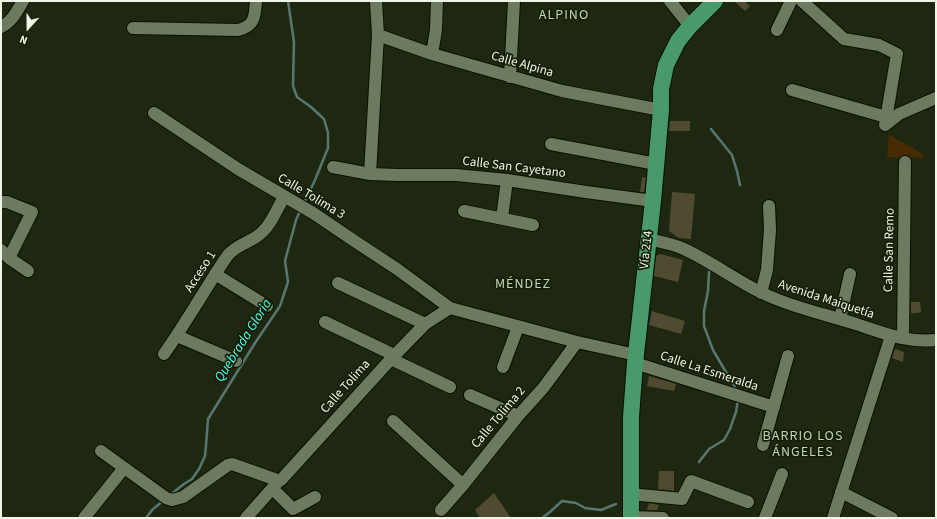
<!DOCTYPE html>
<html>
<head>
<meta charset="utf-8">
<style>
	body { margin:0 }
	#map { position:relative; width:937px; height:519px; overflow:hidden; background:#1e2811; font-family:"Source Sans 3",sans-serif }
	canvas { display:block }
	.frame { position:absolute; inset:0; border:2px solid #eff6e7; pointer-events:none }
	.north { position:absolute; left:8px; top:8px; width:40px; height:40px; -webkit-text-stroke:3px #151f08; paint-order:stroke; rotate:201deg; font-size:11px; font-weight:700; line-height:16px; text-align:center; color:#eff6e7 }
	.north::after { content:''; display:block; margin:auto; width:14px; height:18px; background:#eff6e7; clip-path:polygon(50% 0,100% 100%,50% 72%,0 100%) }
</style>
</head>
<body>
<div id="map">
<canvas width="937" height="519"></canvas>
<div class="frame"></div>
<div class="north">N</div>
</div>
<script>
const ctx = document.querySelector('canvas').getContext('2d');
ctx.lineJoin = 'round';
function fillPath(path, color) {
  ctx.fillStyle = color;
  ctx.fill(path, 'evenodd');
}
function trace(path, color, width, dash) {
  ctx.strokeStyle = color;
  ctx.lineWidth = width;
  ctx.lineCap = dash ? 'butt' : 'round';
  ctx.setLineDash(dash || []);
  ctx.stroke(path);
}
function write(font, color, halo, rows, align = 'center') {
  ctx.font = font + ' "Source Sans 3",sans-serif';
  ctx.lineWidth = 3.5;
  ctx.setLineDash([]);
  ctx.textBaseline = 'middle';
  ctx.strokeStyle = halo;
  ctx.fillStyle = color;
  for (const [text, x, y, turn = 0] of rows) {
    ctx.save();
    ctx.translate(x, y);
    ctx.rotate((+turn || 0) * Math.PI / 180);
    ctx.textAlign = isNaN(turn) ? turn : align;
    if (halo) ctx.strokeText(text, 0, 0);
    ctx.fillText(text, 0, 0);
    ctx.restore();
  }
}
fillPath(new Path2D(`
	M889,134C892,136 896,139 900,141C908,146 919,149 925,158L887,157Z`), '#472b03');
trace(new Path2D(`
	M288,1L294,42L293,86L297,97L311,107L324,119L328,133V148L315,180L304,203
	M711,129L732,155L737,171L740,185
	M709,272L708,291L704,311V326L713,350L737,391
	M699,462L709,449L724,440L730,429L736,412L738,400
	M170,495L184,484L192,479L199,469L205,456L206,446L208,419L255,343L280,306L288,282L285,261L296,220L301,209
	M146,518L152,510L164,500
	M542,518L550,512L562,501L576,503L585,508L601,510L616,504`), '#58766f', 2.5);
fillPath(new Path2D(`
	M734,1H744L750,6L745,11Z
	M670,121H690V131H669Z
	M642,177L646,178L644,192H640Z
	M672,192L695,194L691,239L679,238L669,231Z
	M660,254L683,260L678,282L654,276L656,256Z
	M911,302H920L921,312L917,313H911Z
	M652,311L685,321L681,334L649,325Z
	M895,349L904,352L903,362L892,358Z
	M649,376L676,384L674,391L647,386Z
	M659,471H674V491L658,489Z
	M494,493L511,518H480L475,510Z
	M649,503L659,505L657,510H647Z`), '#504b30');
const minor = new Path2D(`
	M670,1L690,26
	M802,1L844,39L879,45L897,54L885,125L899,114L936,98
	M1,27C12,22 17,11 23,1
	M133,28L238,30C255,26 255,16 256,1
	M777,30L791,1
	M378,35L432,54L562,91L661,110
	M432,54L436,30L437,1
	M510,77L514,1
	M792,90L886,117
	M154,113L238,169L313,213L359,244L397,269L450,308
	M551,144L656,164
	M333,167L370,174L397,175H456L507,180L586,192L653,201
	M370,174L378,35L376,1
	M1,202H7L32,212L9,258
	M464,211L533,225
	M502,218L507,180
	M648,239C660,242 673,244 684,249C710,261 734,279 760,292C791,307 824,314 856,324C883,333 907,343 936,340
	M1,250L9,258L28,271
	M215,274L267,306
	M338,283L425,324
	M761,293L767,270L770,230L769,206
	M840,319L850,274
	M325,322L394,355
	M177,336L236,361
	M903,338L905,162
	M164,354C179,333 192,311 206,289C213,278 220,266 228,255C235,246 247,243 256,237C270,228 276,211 284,197
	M391,359L450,387
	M635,363L774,407
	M503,367L518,327
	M470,395L518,416
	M393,421L463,485
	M763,445L788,356
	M101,451L166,498L172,500L183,497L228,465L232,464L277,480H281L391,359L425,324L450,308L577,342L636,355
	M273,489L293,509L295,508L315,497
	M841,492L892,518
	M630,494L682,499L691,481L748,502
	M441,510L463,485L518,416L544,387L577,342
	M631,517L663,518
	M84,518L124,468
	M246,518L277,483
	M765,518L782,474
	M833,518L891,336`);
const major = new Path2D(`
	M631,518V417L635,363L653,201L661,110V89L666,65L678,41L690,26L715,1`);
trace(minor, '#081100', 14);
trace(major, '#081100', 18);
trace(minor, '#6d7a5f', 12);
trace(major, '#489a6a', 16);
write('13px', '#eff6e7', '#151f08', [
	["Calle Alpina",522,65,16],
	["Calle San Cayetano",514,168,7],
	["Calle Tolima 3",311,197,31],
	["Vía 214",647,250,-84],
	["Calle San Remo",890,250,-89],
	["Acceso 1",201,272,-57],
	["Avenida Maiquetía",826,300,18],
	["Calle La Esmeralda",709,372,18],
	["Calle Tolima",346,387,-48],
	["Calle Tolima 2",499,418,-50]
]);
ctx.letterSpacing = '1px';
write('14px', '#c3d1b4', '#151f08', [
	["ALPINO",564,16],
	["MÉNDEZ",523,285],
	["BARRIO LOS",803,437],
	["ÁNGELES",803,453]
]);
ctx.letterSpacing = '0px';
write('italic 14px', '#4efeed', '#151f08', [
	["Quebrada Gloria",244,341,-58]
]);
</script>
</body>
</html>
